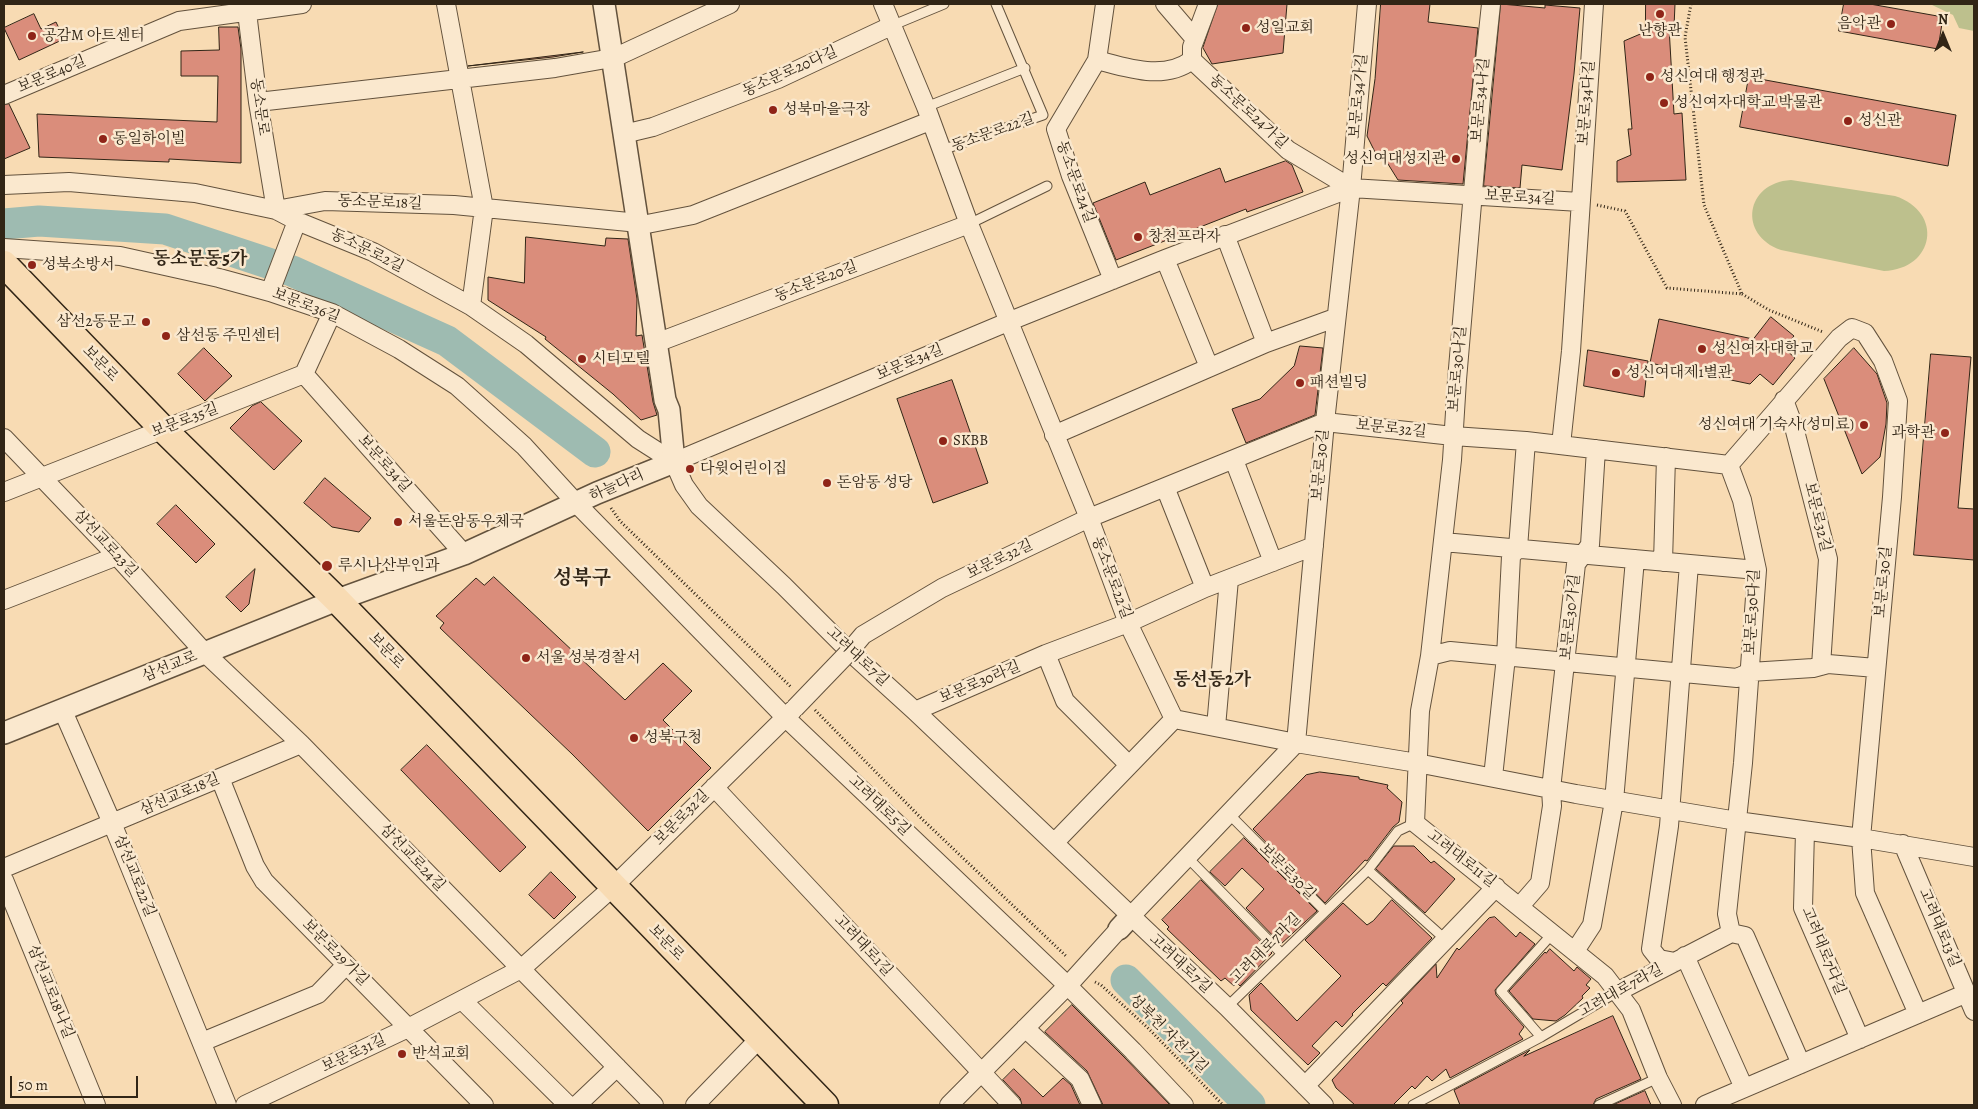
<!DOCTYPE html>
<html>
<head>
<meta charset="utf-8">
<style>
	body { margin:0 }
	#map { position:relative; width:1978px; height:1109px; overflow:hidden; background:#f8dbb3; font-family:Alegreya,serif }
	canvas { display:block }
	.frame { position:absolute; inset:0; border:5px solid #312516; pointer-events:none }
	.north { position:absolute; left:1918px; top:10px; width:50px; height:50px; -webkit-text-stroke:4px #fae8ce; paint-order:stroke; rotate:0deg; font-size:14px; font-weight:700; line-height:20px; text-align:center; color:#312516 }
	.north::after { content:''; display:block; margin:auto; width:18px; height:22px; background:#312516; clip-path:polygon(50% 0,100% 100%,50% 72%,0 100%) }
	.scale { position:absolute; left:10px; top:1076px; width:128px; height:22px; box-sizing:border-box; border:2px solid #312516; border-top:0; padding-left:6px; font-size:15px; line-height:18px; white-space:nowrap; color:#312516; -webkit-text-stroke:4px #fae8ce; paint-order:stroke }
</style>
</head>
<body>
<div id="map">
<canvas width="1978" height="1109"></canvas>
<div class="frame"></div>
<div class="north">N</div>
<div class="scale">50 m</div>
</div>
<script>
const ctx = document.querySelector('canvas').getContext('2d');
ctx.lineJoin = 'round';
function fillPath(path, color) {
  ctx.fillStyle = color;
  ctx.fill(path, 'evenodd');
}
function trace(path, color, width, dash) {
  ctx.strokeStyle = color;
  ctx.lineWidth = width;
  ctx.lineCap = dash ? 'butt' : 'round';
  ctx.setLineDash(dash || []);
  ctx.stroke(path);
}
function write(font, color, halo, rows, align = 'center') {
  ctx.font = font + ' Alegreya,"Noto Serif KR",serif';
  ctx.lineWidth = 5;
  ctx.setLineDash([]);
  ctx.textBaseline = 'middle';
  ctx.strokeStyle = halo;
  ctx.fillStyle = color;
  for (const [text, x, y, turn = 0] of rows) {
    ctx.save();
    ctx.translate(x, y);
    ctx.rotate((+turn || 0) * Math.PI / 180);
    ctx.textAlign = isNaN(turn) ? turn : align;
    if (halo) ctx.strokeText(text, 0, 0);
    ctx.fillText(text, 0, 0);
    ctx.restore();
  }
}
fillPath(new Path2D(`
	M1930,4H1974V31L1959,28L1953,15Z
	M1791,180L1895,196C1944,212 1935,269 1884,271L1781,250C1738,235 1745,183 1791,180Z`), '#bdc08d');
trace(new Path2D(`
	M4,224L39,221L165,229L292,271L447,341L595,452
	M1126,980L1250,1105`), '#9ebbb1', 31);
const building = new Path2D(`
	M1218,4H1287L1283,53L1212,64L1203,48Z
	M1381,4H1430L1428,22L1478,28L1463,184L1398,180L1383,156L1378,158L1367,136L1375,79Z
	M1501,4L1545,8V5L1580,8L1574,74L1562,170L1522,165L1520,188L1484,186Z
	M1646,4H1675L1674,27H1669L1674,114L1682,113L1686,180L1617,182V161L1631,155L1628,129H1632L1624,41L1645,32Z
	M1844,4H1870L1943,17L1938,49L1839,31Z
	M34,14L41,29L56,22L64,39L19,60L4,28Z
	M219,27H238L241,49V163L169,159V162L39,157L37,114L217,122L218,76H181V51L219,50Z
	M583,52L553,57L468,66Z
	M1749,77L1956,115L1948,166L1740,127Z
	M9,104L30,148L4,159V105Z
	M1286,161L1292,165L1303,192L1247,212L1246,209L1116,260L1093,203L1145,182L1150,195L1220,168L1225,182Z
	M526,237L605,246L606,238L628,239L637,299L636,336L642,335L653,402L657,415L641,420L613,394L545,339L546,337L488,300V277L524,283Z
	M1771,317L1794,336L1784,348L1795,358L1773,385L1760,374L1750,384L1650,363L1659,319L1753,339Z
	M1300,346L1323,348L1315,415L1246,443L1232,409L1260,399L1294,366Z
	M204,348L232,376L205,401L178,374Z
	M1854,348L1877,374L1887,403L1886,424L1880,457L1862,474L1824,379Z
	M1588,350L1648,361L1644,397L1584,386Z
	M1931,354L1971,357L1958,508L1974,509V560L1914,555Z
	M952,380L988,483L933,503L897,399Z
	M261,402L302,441L274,470L230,428L252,406Z
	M325,478L371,518L359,532L332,527L304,503Z
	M176,505L215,544L196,563L157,524Z
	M255,569L249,604L241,612L226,597Z
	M494,577L625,700L663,663L692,691L663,720L711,768L648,831L572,754L440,628L444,623L436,616L476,578L484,585Z
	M427,745L526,847L500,872L401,770Z
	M1320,772L1359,777V779L1388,785L1387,788L1402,802L1399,822L1393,827L1367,861L1365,860L1325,903L1253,829L1306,775Z
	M1244,838L1317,911L1281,944L1246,908L1264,889L1242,868L1225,886L1210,872Z
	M1394,846H1414L1431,863L1434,861L1455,879L1425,913L1376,869Z
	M551,872L576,897L554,919L529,895Z
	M1201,880L1272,953L1240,986L1237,983L1234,986L1225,978L1221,981L1167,929L1169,927L1162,920Z
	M1392,900L1432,938L1386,986L1383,983L1352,1014L1353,1015L1342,1027L1336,1021L1312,1046L1320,1053L1308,1065L1251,1010L1249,995L1261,983L1297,1021L1341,976L1305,940L1343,903L1367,925L1373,921Z
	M1495,917L1516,937L1520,932L1535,944L1495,990L1496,995L1524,1027L1519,1034L1523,1039L1450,1078L1446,1069L1432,1081L1427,1076L1415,1089L1412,1086L1393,1105H1355L1336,1088L1332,1080L1403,1003L1401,1001L1436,964L1437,978L1457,948L1459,950L1489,918Z
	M1550,949L1574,971L1577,967L1591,979L1586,985L1590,988L1582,996L1583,998L1565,1015L1556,1021L1533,1019L1509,991L1545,952L1546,953Z
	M1072,1005L1125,1058L1170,1105H1103L1087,1071L1045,1032Z
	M1613,1016L1641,1079L1596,1099L1593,1105H1460L1454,1090L1530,1050L1524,1056Z
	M1014,1069L1043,1097L1063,1078L1071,1085L1080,1105H1022L1020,1098L1003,1080Z
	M1645,1091L1651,1105H1613Z`);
fillPath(building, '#da8d7b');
trace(building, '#312516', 1);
const service = new Path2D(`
	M891,26L944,4
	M926,107L1025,68
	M942,150L1043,115L996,4
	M969,224L1047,186
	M1228,813L1325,911
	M1187,857L1281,953
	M1368,870L1446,940
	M1227,1007L1368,870L1398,831L1415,823
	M1541,1037L1501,991L1553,933
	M1413,1105L1541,1037L1617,992
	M1599,1105L1658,1078`);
const minor = new Path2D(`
	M246,4L258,102L276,210L325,201L454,205L639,223
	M446,4L484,208L471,306
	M883,4L926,107L969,224L1089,518L1128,623L1174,719
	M1105,4L1097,60L1056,129L1071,176L1113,280
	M1165,4L1195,39
	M1208,4L1192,47V60L1288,150L1351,188
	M1491,4L1481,98L1457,380L1452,460L1430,656L1420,711L1415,823L1605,976L1631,1010L1658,1078L1672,1105
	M618,56L730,4
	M1097,60C1128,68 1164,81 1192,60
	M4,95L179,21L302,4
	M258,102L555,68L612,58
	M632,132L653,127L778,79L891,26
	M4,185L69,182L195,193L276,210L297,221L373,252L471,306L526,344L638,439L674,462
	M647,224L693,215L930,121
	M1225,235L1266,343
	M4,248L120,256L219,278L270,292L332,313L399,349L457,386L524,446L577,504L786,718L1067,985L1133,1051L1184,1105
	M1165,259L1209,367
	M270,292L297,221
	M664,340L969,224
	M304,374L464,554
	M1784,400L1794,427L1828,559L1821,666
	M1054,435L1266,343L1335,318
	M4,438L117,556L205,653L301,744L654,1105
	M1561,445L1571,351L1594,4
	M1234,460L1273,562
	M674,462L1010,321L1165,259L1351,188L1580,202
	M674,462L684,485L699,506L784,586L849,651L915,711L1227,1007L1324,1105
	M1165,487L1205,588
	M4,492L304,374L332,313
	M1443,542L1757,570
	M1663,562L1666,457
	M4,600L117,556
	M847,654L863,635L942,588L1089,518L1325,422L1453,436L1526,441L1729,465L1839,338L1852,328L1865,333L1883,361L1898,401L1892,497L1861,838L1865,893L1918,1014
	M1046,654L1065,701L1129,765
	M1430,656L1450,651L1737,678L1750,672L1813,668L1828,664L1876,668
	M63,711L112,823L227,1105
	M915,711L1046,654L1128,623L1205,588L1314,546
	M1174,719L1296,743L1417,763L1576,794L1737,821L1861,838L1974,857
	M1216,727L1229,579
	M1493,777L1506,657L1511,556L1518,548L1526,441
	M220,778L255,866L264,881L484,1105
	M714,787L1012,1105
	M1805,831L1803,908L1860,1039
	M1054,843L1174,719
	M1903,844L1974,1011
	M4,868L301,744
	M4,880L96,1105
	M1520,906L1540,883L1552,806L1551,789L1576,564L1590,545L1596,449
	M1130,917L1296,743L1325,422L1351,188L1367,4
	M1731,933L1745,936L1801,1064
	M1575,951L1592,925L1614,801L1635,559
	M1685,956L1744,1088
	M1675,962L1659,959L1651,949L1669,826L1689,564
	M1617,992L1731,933L1727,914L1743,763L1757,570L1742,500L1729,465
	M462,1000L568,1105
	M1025,1028L1080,1079L1092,1105
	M202,1042L318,994L346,965
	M1305,1086L1496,887
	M245,1105L408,1028L521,969L613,887L793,710
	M577,1105L617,1067
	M695,1105L759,1039
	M949,1105L1072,981L1119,929
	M1705,1105L1967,993`);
const tertiary = new Path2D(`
	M4,733L337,600L464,554L597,493L674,462L669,410L665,400L604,4
	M1119,929L1130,917`);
const primary = new Path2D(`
	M4,264L163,429L337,600L825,1105`);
trace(service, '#63523d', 11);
trace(minor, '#63523d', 20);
trace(tertiary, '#63523d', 24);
trace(primary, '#312516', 29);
trace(new Path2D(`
	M1597,205L1625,211L1667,288L1742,294L1704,205L1685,37L1691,4
	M1742,294L1769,310L1823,332
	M611,508L620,521L792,688
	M815,710L922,819L1066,956
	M1095,982L1101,985L1149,1029L1223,1105`), '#312516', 3, [1, 2.5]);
trace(service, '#fae8ce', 9);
trace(minor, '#fae8ce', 18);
trace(tertiary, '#fae8ce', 21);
trace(primary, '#f8dbb3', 26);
const minorBridge = new Path2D(`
	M795,708L847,654`);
trace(minorBridge, '#63523d', 20, []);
trace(minorBridge, '#fae8ce', 18);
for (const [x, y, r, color] of [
	[1660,14,5,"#8f2418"],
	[1891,24,5,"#8f2418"],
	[1246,28,5,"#8f2418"],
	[32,36,5,"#8f2418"],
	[1650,77,5,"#8f2418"],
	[1664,103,5,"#8f2418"],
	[773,110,5,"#8f2418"],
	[1848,121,5,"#8f2418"],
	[103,139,5,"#8f2418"],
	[1456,159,5,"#8f2418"],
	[1138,237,5,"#8f2418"],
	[32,265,5,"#8f2418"],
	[146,322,5,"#8f2418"],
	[166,336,5,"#8f2418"],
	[1702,349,5,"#8f2418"],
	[582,359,5,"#8f2418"],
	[1616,373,5,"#8f2418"],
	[1300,383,5,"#8f2418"],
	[1864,425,5,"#8f2418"],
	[1945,433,5,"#8f2418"],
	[943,441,5,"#8f2418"],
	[690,469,5,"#8f2418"],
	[827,483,5,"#8f2418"],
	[398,522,5,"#8f2418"],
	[327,566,6,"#8f2418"],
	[526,658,5,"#8f2418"],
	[634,738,5,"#8f2418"],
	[402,1054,5,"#8f2418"]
]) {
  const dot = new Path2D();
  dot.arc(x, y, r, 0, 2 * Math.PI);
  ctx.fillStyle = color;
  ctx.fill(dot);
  trace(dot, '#fae8ce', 2);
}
write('15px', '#312516', '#fae8ce', [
	["음악관",1881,24,"right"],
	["성일교회",1256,28],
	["난향관",1660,31,"center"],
	["공감M 아트센터",42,36],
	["성신여대 행정관",1660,77],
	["성신여자대학교 박물관",1674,103],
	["성북마을극장",783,110],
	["성신관",1858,121],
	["동일하이빌",113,139],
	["성신여대성지관",1446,159,"right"],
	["창천프라자",1148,237],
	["성북소방서",42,265],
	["삼선2동문고",136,322,"right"],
	["삼선동 주민센터",176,336],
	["성신여자대학교",1712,349],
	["시티모텔",592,359],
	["성신여대제1별관",1626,373],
	["패션빌딩",1310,383],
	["성신여대 기숙사(성미료)",1854,425,"right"],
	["과학관",1935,433,"right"],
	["SKBB",953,441],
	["다윗어린이집",700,469],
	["돈암동 성당",837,483],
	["서울돈암동우체국",408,522],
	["루시나산부인과",338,566],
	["서울 성북경찰서",536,658],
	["성북구청",644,738],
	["반석교회",412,1054]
], 'left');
write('15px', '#312516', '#fae8ce', [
	["동소문로20다길",790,72,-24],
	["보문로40길",52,75,-23],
	["보문로34가길",1359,96,-85],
	["보문로34나길",1481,100,-85],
	["보문로34다길",1587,103,-86],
	["동소문로",259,107,82],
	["동소문로24가길",1248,112,43],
	["동소문로22길",993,133,-20],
	["동소문로24길",1075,182,70],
	["보문로34길",1520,198,3],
	["동소문로18길",380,203,2],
	["동소문로2길",367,251,26],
	["동소문로20길",816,282,-21],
	["보문로36길",306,306,21],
	["보문로34길",910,363,-23],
	["보문로",100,364,46],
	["보문로30나길",1458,369,-85],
	["보문로35길",185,421,-21],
	["보문로32길",1391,429,6],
	["보문로34길",384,464,48],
	["보문로30길",1321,465,-85],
	["하늘다리",617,486,-24],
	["보문로32길",1817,517,76],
	["삼선교로23길",105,544,47],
	["보문로32길",1000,560,-26],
	["동소문로22길",1111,578,69],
	["보문로30길",1884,582,-85],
	["보문로30다길",1753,612,-87],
	["보문로30가길",1571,617,-84],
	["보문로",386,651,46],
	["고려대로7길",857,657,43],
	["삼선교로",170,667,-22],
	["보문로30라길",980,683,-23],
	["삼선교로18길",180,795,-23],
	["고려대로5길",879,806,44],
	["보문로32길",682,818,-45],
	["삼선교로24길",412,858,46],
	["고려대로11길",1461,859,38],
	["보문로30길",1287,872,45],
	["삼선교로22길",134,876,68],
	["고려대로13길",1939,928,67],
	["보문로",666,943,46],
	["고려대로1길",863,946,47],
	["고려대로7마길",1266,949,-45],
	["고려대로7다길",1823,951,68],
	["보문로29가길",335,953,45],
	["고려대로7길",1180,964,43],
	["고려대로7라길",1621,991,-29],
	["삼선교로18나길",50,992,68],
	["성북천 자전거길",1168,1034,45],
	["보문로31길",354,1054,-25]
]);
write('bold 18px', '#312516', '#fae8ce', [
	["동소문동5가",200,260],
	["동선동2가",1212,681]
]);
write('bold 20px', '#312516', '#fae8ce', [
	["성북구",582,579]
]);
</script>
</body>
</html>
